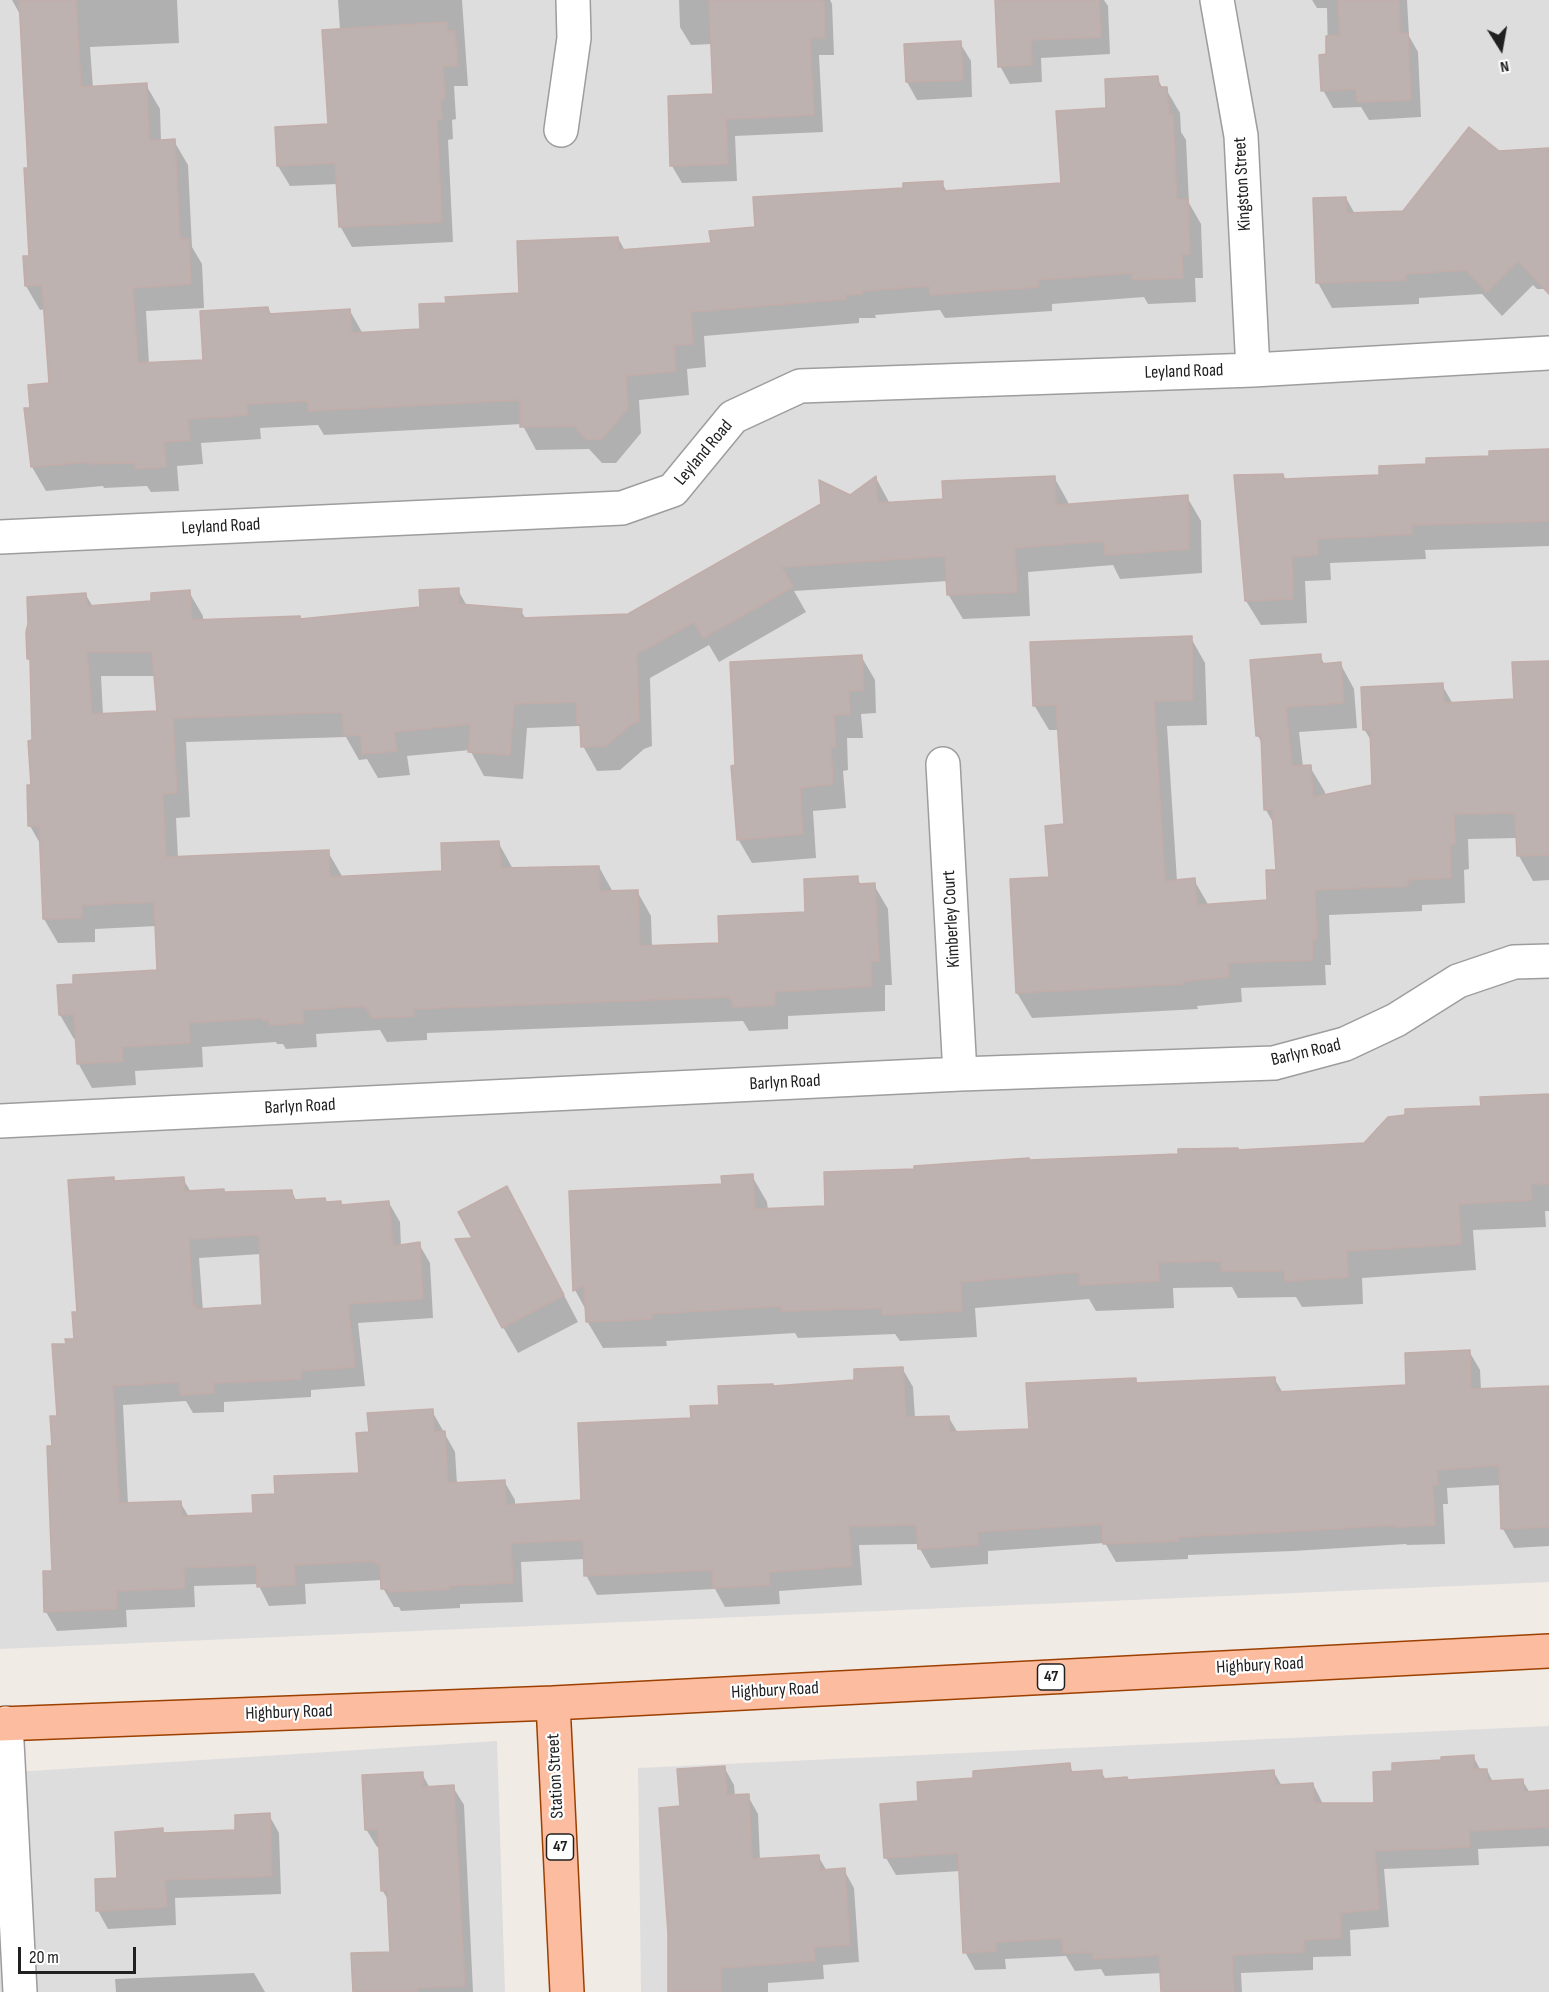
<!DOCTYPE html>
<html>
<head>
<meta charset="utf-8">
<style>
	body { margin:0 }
	#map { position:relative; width:1549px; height:1992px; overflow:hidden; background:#f1ebe6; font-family:"Sofia Sans Condensed",sans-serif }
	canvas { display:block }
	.north { position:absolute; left:1471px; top:18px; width:60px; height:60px; -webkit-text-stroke:4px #fff; paint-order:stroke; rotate:169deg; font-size:16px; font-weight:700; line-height:24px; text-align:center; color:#202020 }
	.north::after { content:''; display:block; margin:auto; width:21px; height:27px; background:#202020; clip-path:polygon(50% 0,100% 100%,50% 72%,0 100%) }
	.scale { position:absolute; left:18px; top:1947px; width:118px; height:27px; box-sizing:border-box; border:3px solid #202020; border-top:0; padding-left:8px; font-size:18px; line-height:21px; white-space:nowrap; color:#202020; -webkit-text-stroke:4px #fff; paint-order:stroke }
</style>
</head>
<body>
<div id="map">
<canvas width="1549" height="1992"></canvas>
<div class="north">N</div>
<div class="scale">20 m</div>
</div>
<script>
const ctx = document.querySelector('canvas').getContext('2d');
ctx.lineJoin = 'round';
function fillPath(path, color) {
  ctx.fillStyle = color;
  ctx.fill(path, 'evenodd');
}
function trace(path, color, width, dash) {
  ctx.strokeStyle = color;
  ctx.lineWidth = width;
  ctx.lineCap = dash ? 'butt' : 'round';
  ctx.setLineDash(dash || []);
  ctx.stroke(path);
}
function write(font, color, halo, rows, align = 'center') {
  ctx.font = font + ' "Sofia Sans Condensed",sans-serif';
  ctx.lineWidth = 4.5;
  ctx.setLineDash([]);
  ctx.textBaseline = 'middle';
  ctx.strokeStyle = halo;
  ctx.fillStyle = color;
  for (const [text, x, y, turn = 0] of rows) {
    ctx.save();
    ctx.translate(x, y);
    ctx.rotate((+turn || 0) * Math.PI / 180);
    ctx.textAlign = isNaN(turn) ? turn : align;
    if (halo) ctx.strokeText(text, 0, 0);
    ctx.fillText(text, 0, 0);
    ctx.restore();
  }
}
fillPath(new Path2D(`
	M0,0H1549V1582L0,1649Z
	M1549,1726V1992H641L638,1768Z
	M497,1741L505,1992H0V1773Z`), '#dedddd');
fillPath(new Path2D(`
	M12,0H177L179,43L90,47L93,88L146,85L160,109L161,141H174L188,165L192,247L202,264L204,308L146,311L149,364L204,361L268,308L272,316L350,311L363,334L422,331L447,304L520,295L618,238L625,251L712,244L757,228L905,189L942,183L947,192L1063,185L1108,109L1157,78L1163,89H1166L1180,113L1181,132L1186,140L1189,203L1201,224L1203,278H1195L1196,302L1148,304L1144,297L1052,304V311L945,318L940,310L875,315L876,318H859V323L704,336L706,367L687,369L689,395L639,400L641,433L616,463H602L589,449L536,450L522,424L324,435L318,425L260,428L261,439L201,443L203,464L177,466L179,491L151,492L147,486L104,488L103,486L46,491L32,467V409L50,385L45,309L40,310L26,286L31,257L29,169L23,87H26L22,18Z
	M338,0H462L468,86H454L456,119L452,120L453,139L448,140L453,242L352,247L340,226L338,184L290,186L278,166L329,125L340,30Z
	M679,0H830L832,4L834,55H819L823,132L735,136L737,181L682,183L672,166L669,97L715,96L712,44L691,45L680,27Z
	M996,0H1104L1108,6L1110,54L1041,58L1042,82L1010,84L1000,66Z
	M1312,0H1407L1409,36L1418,52L1421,117L1369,120L1361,107L1333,108L1323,90L1328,56L1327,8H1317Z
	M960,43L971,61L972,97L917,100L907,82Z
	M1549,150V289H1537L1533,285L1502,316L1482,294L1419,298V304L1332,308L1318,283L1346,198L1355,214L1404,212L1499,152Z
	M1549,449V546L1425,550L1426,559L1330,563L1331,580L1305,581L1307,623L1261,625L1246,601L1283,475L1286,481L1381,477L1428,466Z
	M1054,477L1068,502V505L1187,497L1201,521L1202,573L1120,579L1113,565L1028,572L1030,616L963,619L948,594V581L794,591L806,612L719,662L709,645L650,678L652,746L644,749L620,770L597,771L583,746L582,730L579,726L527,728L523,779L484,776L470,750L407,756L410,775L378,778L367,759L359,760L346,737L186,742L190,817L176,818L178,858L328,852L342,876L443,873L498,842L513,869L599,867L613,892L637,891L651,916L652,947L721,944L807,913L857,878L861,885H874L888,909L892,985H885V1011L788,1016V1029L749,1031L743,1021L427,1033V1040L387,1042L380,1030L316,1034L317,1047L286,1049L283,1044H277L276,1042L202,1047L203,1067L135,1071L136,1085L92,1088L78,1063L77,1039H74L60,1015L75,985L159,971L157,926L95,929V942L58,943L44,919L41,845L30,826L34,742L31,663L29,659L86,595L93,607L152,602L189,592L203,616V621L299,617L301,621L421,609L458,590L467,606L521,611L526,619L628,615L850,497L876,478L890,504L945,500ZM101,676H155L158,713L103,715Z
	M1191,638L1205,663L1207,725L1167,726L1177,881L1194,880L1209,906L1269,902L1277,871L1275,826L1266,810L1263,745L1258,736L1320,656L1325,665L1340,663L1354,689L1357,728L1299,732L1303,767H1310L1325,792V796L1374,786L1372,742L1364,729L1442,685L1453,704L1516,700L1549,664V880L1533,881L1519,856L1518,838L1468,839L1469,869L1464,870L1465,903L1422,905V911L1329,915L1331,965H1325L1326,985L1241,988L1242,1002L1197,1006L1198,1009L1032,1018L1017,993L1065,826L1059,730H1049L1034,705Z
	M861,656L875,680L876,713L861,714L863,738H847L848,770L843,771L846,808L813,811L816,858L752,863L738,839Z
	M1549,1095V1211H1545L1546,1227L1473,1230L1476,1270L1362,1278L1363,1304L1302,1307L1296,1297L1238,1298L1232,1287L1173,1288L1174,1308L1096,1311L1089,1299L975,1308L977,1337L900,1341L895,1334L798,1338L795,1333L666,1341L667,1346L603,1348L587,1321V1312L575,1290L570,1192L724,1185L752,1176L767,1202L768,1210L826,1207L916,1171L1030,1162L1365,1145L1482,1107Z
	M113,1178L115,1183L183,1179L191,1192L223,1190L225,1194L292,1192L297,1202L327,1204L340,1202L343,1206L389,1203L400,1222L401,1246L419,1244L430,1263L433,1318L358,1323L365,1386L311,1390V1397L224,1402V1412L193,1413L186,1401L123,1405L128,1504L180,1502L189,1517L255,1514L277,1495L360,1474L432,1411L455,1452L457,1484L504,1481L515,1500V1506L583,1502L692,1419L720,1406L773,1388L856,1381L902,1368L913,1387L915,1418H949L958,1433L1030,1430L1135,1379L1138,1384L1274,1378L1283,1393L1407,1386L1469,1351L1480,1370L1481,1390L1549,1387V1546L1514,1548L1503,1529L1501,1485L1447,1488L1448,1504H1443L1445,1544L1407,1545L1406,1544L1293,1551L1188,1555V1559L1116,1562L1105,1543L988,1551V1564L931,1568L920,1549L919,1544L859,1545L862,1585L779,1591L780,1604L725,1607L715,1589L597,1595L586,1575L585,1559L521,1562L523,1602L460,1604V1608L401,1611L399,1607H394L383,1588L382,1580L305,1584L306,1604L269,1606L258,1584L194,1586L195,1607L126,1610L127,1627L57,1631L46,1612L53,1572L54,1447L67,1345L76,1340L79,1313ZM261,1254L264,1306L203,1311L199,1258Z
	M522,1215L578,1322L518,1353L503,1327L474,1239Z
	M1473,1756L1481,1771L1487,1770L1493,1782L1522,1780L1530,1793L1549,1792V1846L1478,1849L1479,1865L1384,1869L1389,1927L1350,1930L1351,1956L1313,1957V1970L1241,1973L1242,1992H1163L1162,1973L1105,1976L1101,1969L1075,1971L1066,1956L1005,1959L1006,1969L975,1970L965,1952L961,1871L896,1875L886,1858L920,1803L975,1780L1069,1765L1074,1774L1101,1771L1106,1780L1128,1781L1273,1771L1282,1786L1313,1784L1323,1804L1376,1805L1394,1772Z
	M724,1767L734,1785L735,1796H748L758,1814L760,1860L818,1856L827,1871L844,1870L854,1888L859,1962L823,1965L824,1979L768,1983V1992H670L681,1808Z
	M422,1774L430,1788L453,1787L464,1805L473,1992H355L391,1954L389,1901L382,1890L380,1847H377L366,1829Z
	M269,1815L279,1833L281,1894L175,1898L176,1925L108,1929L98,1911L162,1830L165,1835L237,1831Z
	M254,1973L265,1992H116L115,1979Z`), '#0003');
const building = new Path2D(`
	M19,0H76L81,87L147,83L149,141L175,139L180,239H189L191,284L133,288L138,363L203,360L200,311L268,307L269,314L350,309L352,333L420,329L419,304L446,303L445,297L519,293L517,241L618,237L619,250L711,243L709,231L755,227L753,197L903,188V183L943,181V191L1061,183L1056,111L1106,108L1105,79L1158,76L1159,87H1167L1169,114H1173L1177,200L1188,199L1190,254L1182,255L1183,278L1132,280V273L1039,280V287L930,295L929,286L862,291L863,294L846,295V299L691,312L693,344L674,345L676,371L626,376L628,408L602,439L587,440L574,426L520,427V400L308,411V401L247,404L248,415L188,419L190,440L164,442L166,467L135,469V463L89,464V462L31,467L24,408H30L28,385L49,383L42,285L25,286L23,256H29L24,168H28Z
	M709,0H824L825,38H810L814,115L726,119L728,164L670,166L668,96L713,94Z
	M995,0H1099L1101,37L1031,40L1032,65L998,67Z
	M1338,0H1399L1400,33H1408L1411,100L1357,102L1356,89L1321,91L1319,55L1326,54V36L1340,35Z
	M447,22L448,32L455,31L458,66H443L445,99L441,100L442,119L437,120L442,222L339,227L335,163L277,166L275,127L328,124L322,30Z
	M961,41L963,80L906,82L904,44Z
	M1469,127L1499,151L1549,148V294L1518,261L1487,292L1466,270L1406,274V280L1316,283L1313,198L1346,197L1347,213L1403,211Z
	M1549,449V521L1412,525V534L1317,539L1318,555L1292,557L1293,599L1245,601L1234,475L1283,474L1284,479L1379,475V466L1426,464V458L1489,456V451Z
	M876,476L878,503L943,499L942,481L1055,476L1056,505L1188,495L1189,549L1105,555L1104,541L1015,548L1017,592L947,595L945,556L782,567L793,587L703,638L694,622L637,654L639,721L630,725L606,746L581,747L580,724H577L576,702L514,704L510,755L468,752L471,724L394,732L397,751L362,754L361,735L344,736L342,712L173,718L177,793L163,794L166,857L329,850L330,877L442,871L441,843L499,841L501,868L599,866L600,891L638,890L640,946L719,943L718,916L805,912L804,879L858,876V884L875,883L879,961H871L872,986L775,992V1005L733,1007L730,997L413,1009L414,1016L372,1018L365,1006L303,1010L304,1023L270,1025L268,1020H262L261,1018L189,1023L190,1043L122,1047L123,1061L77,1064L74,1014L59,1015L57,985L73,984V975L157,970L154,902L82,905V918L43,919L39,826H28L27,785H31L28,741L32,740L30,659H27L26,632L28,624L27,597L86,593L87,606L151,601V593L190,590L192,620L300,616V619L420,607L419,590L459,588V604L522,609L521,618L628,614L821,504L819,480L850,495ZM87,652H152L157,711L92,714Z
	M1192,636L1193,700L1154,701L1165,881L1195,878L1197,905L1267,900L1266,870H1276L1272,810H1264L1261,736H1256L1250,660L1321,654V664L1341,662L1344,703L1286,707L1292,766L1311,765L1313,797L1372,785L1370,730H1363L1361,687L1443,683L1444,703L1514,699L1512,662L1549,661V855L1517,856L1515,813L1454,814L1455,844L1450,845L1451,878L1408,880V886L1315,890L1317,940H1312L1313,960L1228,963L1229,977L1184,981V984L1016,993L1010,879L1049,877L1045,826L1064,824L1056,705L1033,706L1030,642Z
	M862,655L864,690L849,691L850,714L834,715L836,747H831L833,784L800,788L803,834L737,840L731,766L735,765L730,662Z
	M1549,1094V1184H1531L1532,1200L1459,1204L1461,1244L1347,1251L1348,1277L1285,1281L1284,1271H1221V1261L1158,1262L1159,1281L1079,1285V1272L961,1282L962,1311L883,1315L882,1308L781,1311V1306L652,1314V1319L586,1322L584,1285L573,1291L569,1191L722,1184L721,1176L753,1174L755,1209L825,1206L824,1172L914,1169V1166L1029,1158L1030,1160L1178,1154V1149L1238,1148V1150L1364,1143L1388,1117L1405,1115V1109L1481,1106L1480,1097Z
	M114,1177V1181L184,1177L185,1191L224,1189V1192L292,1190L293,1200L325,1198L326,1202L341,1201V1205L389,1201L393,1246L420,1242L423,1299L348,1304L355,1367L301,1371V1379L214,1383V1393L180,1395L179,1382L113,1386L119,1503L181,1501L182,1516L253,1513L252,1495L275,1494L274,1476L359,1473L356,1433L369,1432L367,1413L433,1409L434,1432L445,1431L448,1483L505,1480L506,1505L581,1500L578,1423L691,1418L690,1406L719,1405L718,1386L773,1384V1386L854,1380V1369L903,1367L906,1417L949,1416L950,1432L1029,1429L1026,1383L1136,1378V1383L1275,1377L1276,1392L1406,1385L1405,1353L1470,1350L1471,1389L1549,1386V1527L1501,1529L1499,1465L1437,1470L1438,1485H1433L1435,1525L1395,1527V1525L1282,1532L1178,1537V1541L1103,1544L1102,1524L978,1532V1545L918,1549L916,1525L849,1526L852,1566L769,1572L770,1585L713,1588L712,1570L584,1576L583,1540L511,1543L513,1583L450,1586V1589L389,1592L388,1589H381L380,1564H375V1561L294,1565L296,1585L257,1587L256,1565L184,1568L185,1588L116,1591L117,1609L44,1612L43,1571H52L47,1446H52L50,1416H57L52,1344H66L65,1339H74L72,1312H77L68,1180ZM259,1235L262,1305L197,1309L196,1305H193L189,1239Z
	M507,1186L564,1295L502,1328L455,1239L472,1238L458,1212Z
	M1474,1755V1769H1487L1488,1781L1523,1779L1524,1792L1549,1790V1827L1469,1831L1470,1847L1375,1851L1379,1909L1340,1913L1341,1938L1304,1940V1952L1232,1955L1234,1992H1161L1159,1955L1093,1959V1952L1063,1953L1062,1938L995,1942L996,1951L963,1953L958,1853L884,1858L880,1804L918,1801L917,1782L973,1778V1771L1070,1763L1071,1772L1102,1770V1779L1127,1777L1128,1780L1274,1770L1275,1785L1313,1783L1315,1803H1374L1373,1772L1392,1771V1763L1441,1760V1757Z
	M725,1766L727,1795L749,1794L752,1859L819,1855L820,1870L845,1868L850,1945L814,1947L815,1961L721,1968V1992H668V1934L659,1808L680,1806L677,1769Z
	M423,1772V1787L454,1785L465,1986L417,1988V1992H353L351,1953L390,1952L387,1890L381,1891L378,1829L365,1830L362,1775Z
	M270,1813L272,1876L165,1880L167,1907L96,1911L95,1879L117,1878L115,1832L163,1828V1833L235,1830V1815Z`);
fillPath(building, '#bdb2b0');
trace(building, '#c2ada9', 1.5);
const street = new Path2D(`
	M1217,0L1241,136L1253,370
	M561,130L574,38L573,0
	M0,537L622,508L673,490L733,417L800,386L1253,370L1549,353
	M943,764L960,1074
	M0,1121L960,1074L1274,1063L1345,1044L1396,1020L1458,981L1514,962L1549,961
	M6,1723L20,1992`);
const primary = new Path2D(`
	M553,1703L567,1992
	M0,1724L553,1703L1549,1651`);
trace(street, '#9d9d9d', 36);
trace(primary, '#9c4000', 36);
trace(street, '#fff', 33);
trace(primary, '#fcbca0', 33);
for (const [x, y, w] of [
	[1051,1677,27],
	[560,1847,27]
]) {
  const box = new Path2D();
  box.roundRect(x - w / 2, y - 13, w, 26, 4.5);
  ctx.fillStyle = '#fff';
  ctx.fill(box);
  trace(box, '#202020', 1.5);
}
write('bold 16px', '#202020', null, [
	["47",1051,1677],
	["47",560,1847]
]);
write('18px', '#202020', '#fff', [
	["Kingston Street",1243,184,-93],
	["Leyland Road",1184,372,-2],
	["Leyland Road",704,453,-50],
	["Leyland Road",221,527,-3],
	["Kimberley Court",952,919,-93],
	["Barlyn Road",1306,1053,-13],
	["Barlyn Road",785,1083,-3],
	["Barlyn Road",300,1107,-3],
	["Highbury Road",1260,1666,-3],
	["Highbury Road",775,1691,-3],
	["Highbury Road",289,1713,-2],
	["Station Street",556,1776,-93]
]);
</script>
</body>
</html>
